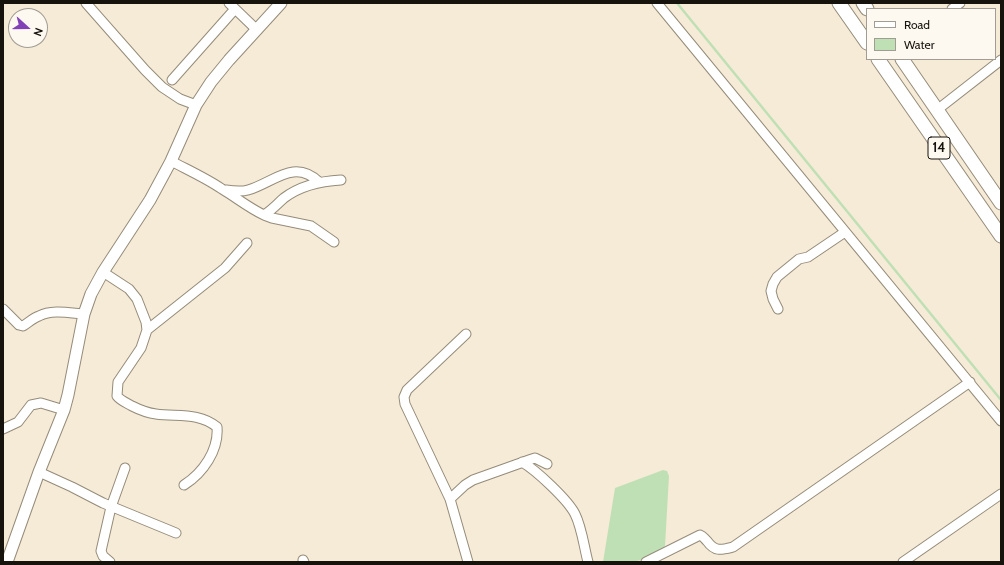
<!DOCTYPE html>
<html>
<head>
<meta charset="utf-8">
<style>
	body { margin:0 }
	#map { position:relative; width:1004px; height:565px; overflow:hidden; background:#f6ebd7; font-family:Cabin,sans-serif }
	canvas { display:block }
	.frame { position:absolute; inset:0; border:4px solid #16130c; pointer-events:none }
	.legend { position:absolute; left:866px; top:8px; width:130px; height:52px; box-sizing:border-box; background:#fdf9f1; border:1px solid #a19d95; margin:0; padding:5px 7px; list-style:none; font-size:12px; color:#16130c }
	.legend li { display:flex; align-items:center; gap:8px; height:20px }
	.legend b { width:20px; border:1px solid #a19d95 }
	.north { position:absolute; left:8px; top:8px; width:40px; height:40px; box-sizing:border-box; background:#fdf9f1; border:1px solid #a19d95; border-radius:50%; rotate:111deg; font-size:11px; font-weight:700; line-height:16px; text-align:center; color:#16130c }
	.north::after { content:''; display:block; margin:auto; width:14px; height:18px; background:#8241b6; clip-path:polygon(50% 0,100% 100%,50% 72%,0 100%) }
</style>
</head>
<body>
<div id="map">
<canvas width="1004" height="565"></canvas>
<div class="frame"></div>
<ul class="legend">
<li><b style="height:5px;background:#fff"></b>Road</li>
<li><b style="height:11px;background:#bfe0b5"></b>Water</li>
</ul>
<div class="north">N</div>
</div>
<script>
const ctx = document.querySelector('canvas').getContext('2d');
ctx.lineJoin = 'round';
function fillPath(path, color) {
  ctx.fillStyle = color;
  ctx.fill(path, 'evenodd');
}
function trace(path, color, width, dash) {
  ctx.strokeStyle = color;
  ctx.lineWidth = width;
  ctx.lineCap = dash ? 'butt' : 'round';
  ctx.setLineDash(dash || []);
  ctx.stroke(path);
}
function write(font, color, halo, rows, align = 'center') {
  ctx.font = font + ' Cabin,sans-serif';
  ctx.lineWidth = 3;
  ctx.setLineDash([]);
  ctx.textBaseline = 'middle';
  ctx.strokeStyle = halo;
  ctx.fillStyle = color;
  for (const [text, x, y, turn = 0] of rows) {
    ctx.save();
    ctx.translate(x, y);
    ctx.rotate((+turn || 0) * Math.PI / 180);
    ctx.textAlign = isNaN(turn) ? turn : align;
    if (halo) ctx.strokeText(text, 0, 0);
    ctx.fillText(text, 0, 0);
    ctx.restore();
  }
}
fillPath(new Path2D(`
	M663,470L667,471L669,476L665,546C647,565 627,562 603,562L615,488Z`), '#bfe0b5');
trace(new Path2D(`
	M677,3L1001,400`), '#bfe0b5', 2.5);
const minor = new Path2D(`
	M86,3L145,70L162,87L180,99L196,105
	M229,3L257,30
	M657,3L1001,421
	M952,9L960,3
	M172,80L235,9
	M937,110L1001,60
	M171,161C188,170 206,178 222,189C237,198 249,208 264,215C272,210 277,204 284,198C300,186 321,181 341,180
	M226,190C233,191 241,192 248,190C273,183 294,158 319,182
	M264,215L272,218L311,226L334,242
	M103,272L129,289L137,299L146,322L147,330L141,348L118,382L117,396C121,401 127,403 132,406C140,410 147,413 156,414C177,417 199,412 217,427C219,450 203,473 184,485
	M3,309L19,325L23,326C28,323 33,318 39,316C52,309 70,313 84,314
	M778,309L773,299L771,291L773,284L777,277L799,259L808,257L845,232
	M147,330L225,268L247,243
	M3,429L18,422L31,405L41,403L64,410
	M522,462C536,470 568,500 575,514C582,528 584,547 588,562
	M39,472L72,487L103,503L176,533
	M450,499L405,404L404,397L407,390L466,334
	M303,560L304,562
	M110,562L103,556L101,551L111,507L125,468
	M468,562L450,499L465,485L473,480L529,460L535,458L547,464
	M646,562L700,535C703,536 704,538 707,541C715,552 721,550 733,547L970,382
	M903,562L1001,494`);
const major = new Path2D(`
	M7,562L39,472L64,410L68,395L84,314L91,294L103,272L150,200L171,161L196,105L211,82L229,60L281,3`);
const highway = new Path2D(`
	M839,3L867,43
	M863,3L867,9
	M878,59L1001,236
	M902,59L1001,203`);
trace(minor, '#958b79', 11);
trace(major, '#958b79', 13);
trace(highway, '#958b79', 15);
trace(minor, '#fff', 9);
trace(major, '#fff', 11);
trace(highway, '#fff', 13);
for (const [x, y, w] of [
	[939,148,22]
]) {
  const box = new Path2D();
  box.roundRect(x - w / 2, y - 11, w, 22, 3);
  ctx.fillStyle = '#fdf9f1';
  ctx.fill(box);
  trace(box, '#16130c', 1);
}
write('bold 13px', '#16130c', null, [
	["14",939,148]
]);
</script>
</body>
</html>
